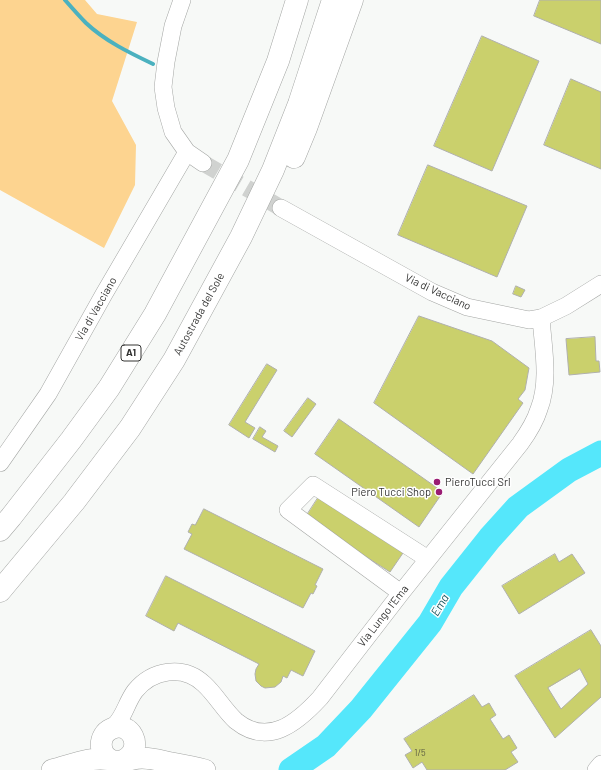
<!DOCTYPE html>
<html>
<head>
<meta charset="utf-8">
<style>
	body { margin:0 }
	canvas { display:block; background:#f7f9f7 }
</style>
</head>
<body>
<canvas width="601" height="770"></canvas>
<script>
const ctx = document.querySelector('canvas').getContext('2d');
ctx.lineJoin = 'round';
function fillPath(path, color) {
  ctx.fillStyle = color;
  ctx.fill(path, 'evenodd');
}
function trace(path, color, width, dash) {
  ctx.strokeStyle = color;
  ctx.lineWidth = width;
  ctx.lineCap = dash ? 'butt' : 'round';
  ctx.setLineDash(dash || []);
  ctx.stroke(path);
}
function write(font, color, halo, rows, align = 'center') {
  ctx.font = font + ' Barlow,sans-serif';
  ctx.lineWidth = 3;
  ctx.setLineDash([]);
  ctx.textBaseline = 'middle';
  ctx.strokeStyle = halo;
  ctx.fillStyle = color;
  for (const [text, x, y, turn = 0] of rows) {
    ctx.save();
    ctx.translate(x, y);
    ctx.rotate((+turn || 0) * Math.PI / 180);
    ctx.textAlign = isNaN(turn) ? turn : align;
    if (halo) ctx.strokeText(text, 0, 0);
    ctx.fillText(text, 0, 0);
    ctx.restore();
  }
}
fillPath(new Path2D(`
	M0,0H85L97,14L137,22L112,101L136,145L135,185L104,248L0,190Z`), '#fdd490');
trace(new Path2D(`
	M65,0C72,8 79,16 86,23C105,41 130,53 153,64`), '#4bb1bf', 4);
trace(new Path2D(`
	M291,770L326,746L361,709L430,623L451,587L490,538L518,507L569,470L601,453`), '#55e7fb', 25);
const building = new Path2D(`
	M540,0H601V44L534,16Z
	M482,36L539,61L492,171L434,146Z
	M571,79L601,92V169L544,145Z
	M428,165L527,206L497,277L398,235Z
	M516,286L525,290L521,297L513,294Z
	M419,316L492,341L529,368L525,390L518,399L523,403L473,474L374,403Z
	M595,337L596,361H599L600,372L569,375L566,339Z
	M267,364L277,370L245,422L255,428L249,438L229,425Z
	M308,398L316,404L292,437L284,431Z
	M339,419L443,492L419,527L315,454Z
	M260,427L266,431L262,437L278,446L275,452L253,439Z
	M318,498L403,553L390,572L305,518Z
	M204,509L323,569L315,585L317,586L313,594L311,593L303,608L184,549L192,534L188,532L192,524L195,525Z
	M555,554L559,562L572,554L585,573L519,614L502,586Z
	M166,576L315,651L303,676L291,670L287,678L283,676L281,682L275,687L265,688L261,686L256,681L255,674L256,669L259,664L178,623L174,631L146,616Z
	M591,630L601,646V697L555,738L515,676ZM580,669L588,684L561,709L548,688Z
	M474,695L482,707L489,703L496,715L490,719L503,739L509,735L517,748L511,752L518,762L505,770H427L422,762L413,768L405,755L412,751L404,739Z`);
fillPath(building, '#cad06c');
trace(building, '#b0b0ad', 1);
trace(new Path2D(`
	M203,163L281,208`), '#d0d2d0', 17, [17, 8]);
const minor = new Path2D(`
	M182,0L173,26L166,62L163,87L166,108L173,132L187,152L203,163
	M281,208L432,292L467,307L529,320L541,318L566,306L601,284
	M0,463L48,394L104,294L187,152
	M401,593L288,510L313,485L428,559
	M113,727C124,718 126,703 135,691C152,670 183,664 204,684C216,695 224,710 236,721C268,747 297,723 320,698L401,593L520,444C528,433 535,422 539,409C550,381 543,347 541,318
	M596,770L601,764`);
const major = new Path2D(`
	M124,760C146,748 130,719 111,729C98,735 98,754 111,760C120,764 132,758 142,758C152,758 162,761 172,763C183,765 194,767 205,770
	M52,770C72,765 90,756 111,760`);
const highway = new Path2D(`
	M294,157L306,128L352,0
	M0,530L11,517L71,440L109,388L155,314L238,160L278,61L297,0
	M0,591L74,502L130,428L174,360L241,237L273,170L299,104L333,0`);
trace(minor, '#a4a6a4', 18);
trace(major, '#a4a6a4', 22);
trace(highway, '#a4a6a4', 23);
trace(minor, '#fff', 17);
trace(major, '#fff', 21);
trace(highway, '#fff', 22);
for (const [x, y, r, color] of [
	[437,482,4,"#9a1c73"],
	[439,492,4,"#9a1c73"]
]) {
  const dot = new Path2D();
  dot.arc(x, y, r, 0, 2 * Math.PI);
  ctx.fillStyle = color;
  ctx.fill(dot);
  trace(dot, '#fff', 1.5);
}
write('9px', '#5a5b41', null, [
	["1/5",420,753]
]);
for (const [x, y, w] of [
	[131,353,20]
]) {
  const box = new Path2D();
  box.roundRect(x - w / 2, y - 8, w, 16, 3);
  ctx.fillStyle = '#fff';
  ctx.fill(box);
  trace(box, '#343433', 1);
}
write('bold 10px', '#343433', null, [
	["A1",131,353]
]);
write('11px', '#343433', '#fff', [
	["Via di Vacciano",438,292,25],
	["Via di Vacciano",96,309,-60],
	["Autostrada del Sole",199,314,-61],
	["Via Lungo l'Ema",383,616,-52]
]);
write('11px', '#343433', '#fff', [
	["PieroTucci Srl",445,482],
	["Piero Tucci Shop",431,492,"right"]
], 'left');
write('italic 12px', '#18565e', '#fff', [
	["Ema",440,605,-59]
]);
</script>
</body>
</html>
